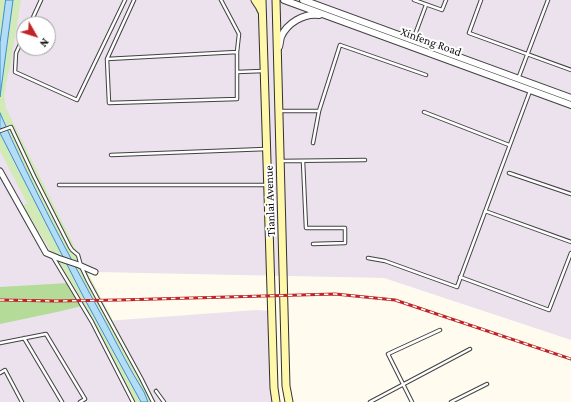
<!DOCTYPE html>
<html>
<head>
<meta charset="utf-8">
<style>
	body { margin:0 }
	#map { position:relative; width:571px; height:402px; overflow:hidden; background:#fffcef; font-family:"Crimson Pro",serif }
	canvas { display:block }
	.north { position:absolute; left:16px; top:16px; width:40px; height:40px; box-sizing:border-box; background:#fff; border:1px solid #9f9f9f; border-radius:50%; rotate:129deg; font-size:11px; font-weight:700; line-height:16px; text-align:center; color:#0e0e0e }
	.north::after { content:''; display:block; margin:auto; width:14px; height:18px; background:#c02427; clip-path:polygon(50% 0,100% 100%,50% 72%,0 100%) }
</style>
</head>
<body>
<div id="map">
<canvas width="571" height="402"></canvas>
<div class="north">N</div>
</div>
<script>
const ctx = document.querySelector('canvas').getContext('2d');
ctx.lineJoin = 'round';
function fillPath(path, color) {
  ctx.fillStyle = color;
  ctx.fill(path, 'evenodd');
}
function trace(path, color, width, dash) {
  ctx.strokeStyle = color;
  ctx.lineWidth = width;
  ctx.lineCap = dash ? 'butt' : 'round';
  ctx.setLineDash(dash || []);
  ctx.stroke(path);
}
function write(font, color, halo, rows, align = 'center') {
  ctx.font = font + ' "Crimson Pro",serif';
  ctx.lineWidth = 4;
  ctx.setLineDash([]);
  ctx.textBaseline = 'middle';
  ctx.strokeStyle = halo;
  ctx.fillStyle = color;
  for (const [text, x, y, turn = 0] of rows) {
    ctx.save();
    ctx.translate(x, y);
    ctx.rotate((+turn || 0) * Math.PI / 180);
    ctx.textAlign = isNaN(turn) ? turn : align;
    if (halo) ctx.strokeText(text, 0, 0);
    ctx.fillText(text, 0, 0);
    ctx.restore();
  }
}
fillPath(new Path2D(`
	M0,0H571V340L384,278L95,272L54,257L77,293L92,322L256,310L272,311L277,402H0ZM24,24H48V48H24Z`), '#ece2ed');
fillPath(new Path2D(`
	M0,0H21L9,73H8L4,96L6,108L85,268L156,402H133L77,293L23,206L27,203L0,151Z`), '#d1eab8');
fillPath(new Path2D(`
	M68,283L82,306L57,312L0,324V287Z`), '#b4db97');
const water = new Path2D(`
	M6,0H13L0,97V43Z
	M0,113C31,185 68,254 106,323C118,346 130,370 144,392L148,402H141L83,296L0,133Z`);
fillPath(water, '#b4dcf7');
trace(water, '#3a8fcf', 1);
const service = new Path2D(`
	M221,0L239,34L237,52
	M414,0L442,10L446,0
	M481,0L469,33L571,70
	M30,24L41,0
	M24,36L16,53L15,72L77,100L125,0
	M413,40L426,5
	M107,59L237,52V99L109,103L107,59L134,0
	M237,72L263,71
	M518,79L548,0
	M279,111H319L313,143
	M319,111L340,45L426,75
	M424,112L509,145
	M0,131L11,127L34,176L70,247L72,250L78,255L81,266L88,281L141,378L153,402
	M111,155L266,149
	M281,161L365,160
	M303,161L306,228H345V243L313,244
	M509,173L571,194
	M59,185H267
	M485,211L571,242
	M53,257L92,322L133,402
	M368,258L385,261L457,287L530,91
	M460,277L549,310L571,253
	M24,338L62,402
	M0,343L46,334L85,399L80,402
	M0,373L5,370L22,402
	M156,391L164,402
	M370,402L470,349
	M412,402L388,354L440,330
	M451,402L487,384`);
const minor = new Path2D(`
	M0,171L46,253L58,258L79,265L95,272`);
const tertiary = new Path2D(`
	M284,0L571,105
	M303,0L571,98
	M279,47C280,44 280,40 281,37C287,23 304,13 319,15`);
const secondary = new Path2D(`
	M255,0L259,6L262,12
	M262,0L274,388L276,402
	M276,0L286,386L289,402`);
trace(service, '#414141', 4.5);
trace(minor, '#414141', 7);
trace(tertiary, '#414141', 8);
trace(secondary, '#303030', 9);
trace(service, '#fff', 2.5);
trace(minor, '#fff', 5);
trace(tertiary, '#fff', 6);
trace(secondary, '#fff8aa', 7);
const rail = new Path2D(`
	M0,300L56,301L119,300L264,296L335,294L395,300L571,359`);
trace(rail, '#c02427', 3);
trace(rail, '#fff', 1.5, [4.5]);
write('12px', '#0e0e0e', '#fff', [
	["Xinfeng Road",431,42,20],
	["Tianlai Avenue",270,201,-92]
]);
</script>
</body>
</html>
